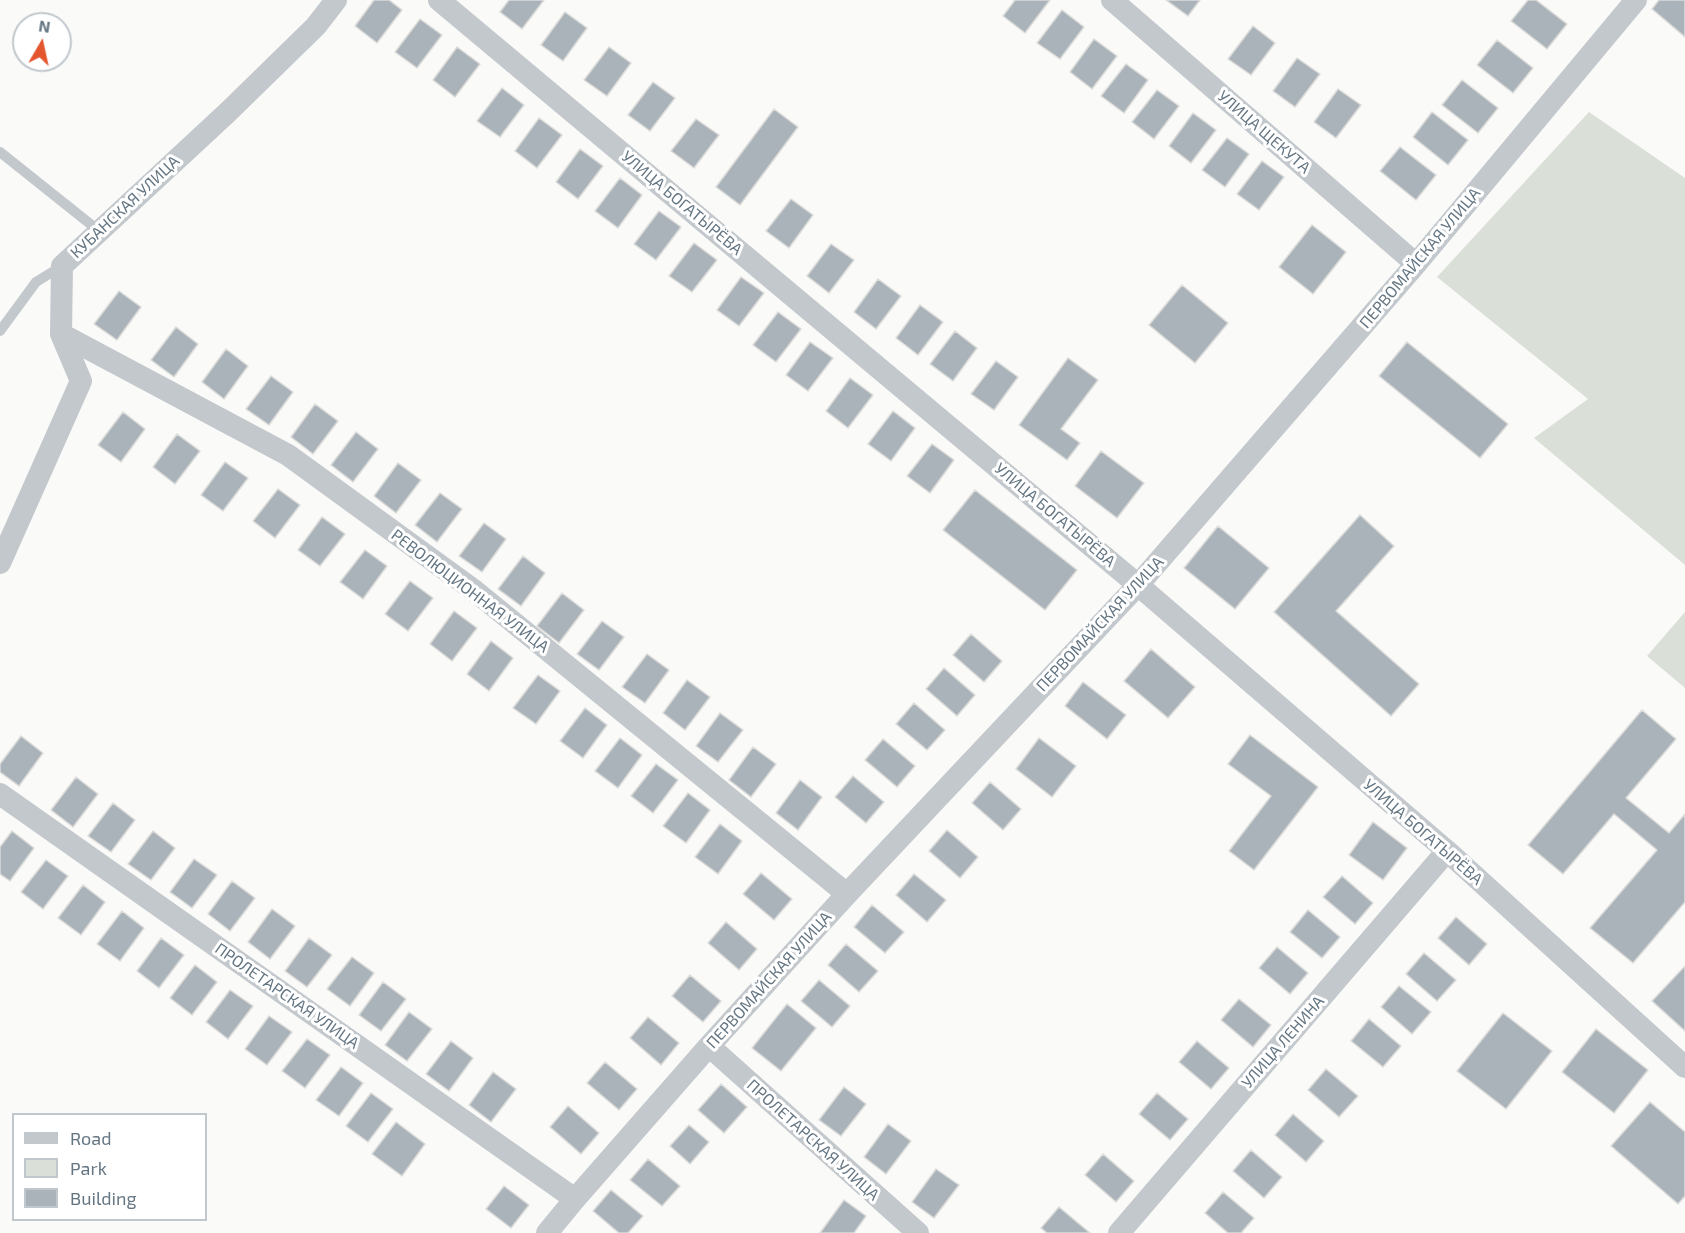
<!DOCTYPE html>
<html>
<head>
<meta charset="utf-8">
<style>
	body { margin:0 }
	#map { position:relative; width:1685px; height:1233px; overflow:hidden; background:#fafaf8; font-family:"Exo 2",sans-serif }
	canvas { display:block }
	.legend { position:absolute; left:12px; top:1113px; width:195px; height:108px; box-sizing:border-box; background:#fff; border:2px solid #c1c8cd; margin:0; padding:8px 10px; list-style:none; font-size:18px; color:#657683 }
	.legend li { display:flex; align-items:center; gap:12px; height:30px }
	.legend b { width:30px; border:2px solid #c1c8cd }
	.north { position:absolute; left:12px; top:12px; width:60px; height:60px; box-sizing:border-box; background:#fff; border:2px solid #c1c8cd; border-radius:50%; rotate:9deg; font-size:16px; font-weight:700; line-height:24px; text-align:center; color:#657683 }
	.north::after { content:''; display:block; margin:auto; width:21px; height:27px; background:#e4572e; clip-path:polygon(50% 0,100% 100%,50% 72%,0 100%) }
</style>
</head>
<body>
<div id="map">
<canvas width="1685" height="1233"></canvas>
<ul class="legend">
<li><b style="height:8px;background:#c3c8cc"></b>Road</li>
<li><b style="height:16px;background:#dadfd7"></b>Park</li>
<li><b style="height:16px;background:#aab3b9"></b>Building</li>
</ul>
<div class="north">N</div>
</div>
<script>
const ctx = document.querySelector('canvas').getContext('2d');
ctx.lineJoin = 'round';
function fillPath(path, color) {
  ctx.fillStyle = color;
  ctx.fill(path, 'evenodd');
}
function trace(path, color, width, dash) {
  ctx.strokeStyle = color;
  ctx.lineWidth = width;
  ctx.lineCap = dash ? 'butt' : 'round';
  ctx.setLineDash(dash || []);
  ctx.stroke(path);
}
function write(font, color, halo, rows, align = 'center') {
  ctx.font = font + ' "Exo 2",sans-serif';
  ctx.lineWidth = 6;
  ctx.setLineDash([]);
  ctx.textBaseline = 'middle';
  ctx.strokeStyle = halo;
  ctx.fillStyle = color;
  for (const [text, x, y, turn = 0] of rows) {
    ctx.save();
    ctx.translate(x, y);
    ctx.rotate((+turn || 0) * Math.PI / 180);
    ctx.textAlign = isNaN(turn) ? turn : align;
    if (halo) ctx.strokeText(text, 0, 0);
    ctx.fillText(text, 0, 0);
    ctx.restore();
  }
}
fillPath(new Path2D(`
	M1589,112L1685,178V565L1534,438L1588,399L1437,277Z
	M1685,612V688L1647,656Z`), '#dadfd7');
const building = new Path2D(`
	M374,0H389L402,10L377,43L355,26Z
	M509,0H544L522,29L500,12Z
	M1015,0H1050L1025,33L1003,16Z
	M1166,0H1200L1188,16Z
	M1528,0H1536L1567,24L1547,49L1511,21Z
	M1659,0H1685V37L1652,9Z
	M1062,10L1084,27L1060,59L1037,43Z
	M565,12L587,28L563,61L541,45Z
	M420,19L442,35L417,68L395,52Z
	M1253,26L1275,43L1251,75L1228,59Z
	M1094,39L1117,56L1092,89L1070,72Z
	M1497,40L1533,68L1513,93L1477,65Z
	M457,47L480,64L455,97L433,80Z
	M609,47L631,63L607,96L584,80Z
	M1297,58L1320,74L1295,107L1273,91Z
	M1126,64L1148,80L1124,113L1101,96Z
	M1462,80L1498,108L1478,133L1442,105Z
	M653,82L675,98L650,131L628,115Z
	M502,88L524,105L500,137L477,121Z
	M1338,89L1361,105L1336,138L1314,122Z
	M1157,90L1179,106L1154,139L1132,122Z
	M774,109L798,127L740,205L716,187Z
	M1432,112L1468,140L1448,165L1413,137Z
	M1193,113L1216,130L1191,163L1169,146Z
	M539,118L562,135L537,168L515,151Z
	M696,119L719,135L694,168L671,151Z
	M1227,138L1249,154L1225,187L1202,170Z
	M1400,147L1436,175L1416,200L1380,171Z
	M580,149L603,166L578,199L556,182Z
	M1262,161L1284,177L1259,210L1237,194Z
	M620,178L642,195L618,228L595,211Z
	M791,199L813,215L789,248L766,231Z
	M659,211L681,227L656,260L634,244Z
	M1312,225L1346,252L1313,294L1279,267Z
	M694,243L717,260L692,292L669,276Z
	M831,244L854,260L829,293L807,276Z
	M741,277L764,293L739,326L717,310Z
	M878,279L901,296L876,329L854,312Z
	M1182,285L1228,323L1195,363L1149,325Z
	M119,291L141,307L117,340L94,324Z
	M920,305L943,322L918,355L896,338Z
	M778,312L801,329L776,362L753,345Z
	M176,327L198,344L174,377L151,360Z
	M955,331L977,348L953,381L930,364Z
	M810,342L833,358L808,391L786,375Z
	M1407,342L1508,424L1480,458L1379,376Z
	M226,349L248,366L224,399L202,382Z
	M1068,358L1098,380L1061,429L1080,443L1067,460L1019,425Z
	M996,361L1018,377L994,410L971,394Z
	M271,376L293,392L269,425L246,409Z
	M850,378L873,395L848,428L826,411Z
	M315,404L338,421L313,454L291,437Z
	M893,411L915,428L891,461L868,444Z
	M123,412L145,429L121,462L98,445Z
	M356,432L378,449L353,482L331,465Z
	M177,434L200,451L175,484L153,467Z
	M932,444L954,460L930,493L907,476Z
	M1101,451L1144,483L1117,518L1075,486Z
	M225,462L248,478L223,511L201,495Z
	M398,463L421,480L396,513L374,496Z
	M278,489L300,505L275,538L253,521Z
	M975,490L1077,570L1045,610L943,530Z
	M440,493L462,509L437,542L415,525Z
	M1360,515L1394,546L1336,611L1419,684L1391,716L1274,612Z
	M322,517L345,534L320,566L298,550Z
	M484,523L506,539L482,572L459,556Z
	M1218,526L1269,568L1235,609L1184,568Z
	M365,550L387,566L363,599L340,582Z
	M523,556L545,573L521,606L498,589Z
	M410,581L433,598L408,631L385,614Z
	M562,593L584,610L559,643L537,626Z
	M454,611L477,628L452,661L430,644Z
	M602,621L624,637L599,670L577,654Z
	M971,634L1002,661L984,682L953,655Z
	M491,641L513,658L489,691L467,674Z
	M1151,649L1195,687L1168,718L1124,681Z
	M647,654L669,670L645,703L622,687Z
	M944,668L975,695L957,716L926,689Z
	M538,675L560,691L536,724L513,708Z
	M687,680L710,697L685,730L663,713Z
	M1083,682L1126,715L1107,739L1065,706Z
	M914,703L945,730L927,750L896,724Z
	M585,708L607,725L583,758L560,741Z
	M1642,710L1676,739L1626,798L1669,833L1685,814V902L1633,963L1590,928L1657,850L1614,814L1563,874L1528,845Z
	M720,713L743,730L718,762L696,746Z
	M1250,735L1318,787L1254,870L1229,851L1271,796L1228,764Z
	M21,736L43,753L19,786L0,772V764Z
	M620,738L642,755L618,788L595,771Z
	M1039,738L1076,766L1052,797L1016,769Z
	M883,739L915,766L897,787L865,760Z
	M753,747L776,764L751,797L729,780Z
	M656,764L678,780L653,813L631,796Z
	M853,776L884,802L866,823L835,797Z
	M76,777L98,794L73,827L51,810Z
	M800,780L822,797L798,830L776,813Z
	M990,782L1021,809L1003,830L972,803Z
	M688,793L710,810L686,843L663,826Z
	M113,803L135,820L111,852L88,836Z
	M1373,822L1407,848L1383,880L1349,855Z
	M720,824L742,841L718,874L695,857Z
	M947,830L978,857L960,878L929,851Z
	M12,831L34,848L10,881L0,874V847Z
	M153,831L175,848L151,880L128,864Z
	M194,859L217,875L192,908L170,892Z
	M46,860L68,876L43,909L21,892Z
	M761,873L792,899L774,920L743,894Z
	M914,874L946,900L927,922L896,895Z
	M1342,876L1373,903L1355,924L1323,897Z
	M232,881L255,898L230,931L208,914Z
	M83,885L105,902L81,935L58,918Z
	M872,905L904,932L885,953L854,927Z
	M272,909L295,926L270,959L248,942Z
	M1308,910L1340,937L1322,958L1290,932Z
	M122,911L144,928L120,961L97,944Z
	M1456,917L1487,944L1469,965L1438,938Z
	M726,922L757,949L739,970L708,943Z
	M161,938L184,955L159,988L137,971Z
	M309,938L332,955L307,987L285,971Z
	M846,944L878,971L859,992L828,965Z
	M1277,947L1308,973L1290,994L1259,968Z
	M1424,953L1456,980L1437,1001L1406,974Z
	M352,957L374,973L350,1006L327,989Z
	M195,965L217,982L192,1015L170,998Z
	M1685,966V1031L1652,1001Z
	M690,975L721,1001L703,1022L672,996Z
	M819,980L850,1006L832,1027L801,1001Z
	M383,982L406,999L381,1031L359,1015Z
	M1399,986L1431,1012L1412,1034L1381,1007Z
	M230,990L253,1006L228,1039L206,1022Z
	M1239,999L1271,1025L1253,1047L1221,1020Z
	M787,1004L816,1028L781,1071L752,1048Z
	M409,1012L432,1029L407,1061L385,1045Z
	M1503,1013L1552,1051L1506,1109L1457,1071Z
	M269,1016L292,1032L267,1065L245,1049Z
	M648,1017L679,1043L661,1065L630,1038Z
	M1369,1019L1401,1046L1383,1067L1351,1041Z
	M1596,1029L1648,1070L1614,1113L1562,1072Z
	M307,1039L330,1055L305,1088L282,1071Z
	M451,1041L473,1058L449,1091L426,1074Z
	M1197,1041L1229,1068L1211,1089L1179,1062Z
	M605,1062L637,1089L619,1110L587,1083Z
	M341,1067L363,1083L339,1116L316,1100Z
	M1326,1069L1358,1096L1339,1117L1308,1090Z
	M493,1072L516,1089L491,1122L469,1105Z
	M721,1084L747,1107L724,1133L698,1110Z
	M844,1087L866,1104L841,1136L819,1120Z
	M371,1093L393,1109L368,1142L346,1126Z
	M1157,1093L1188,1119L1170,1140L1139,1114Z
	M1650,1102L1685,1132V1196L1678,1204L1611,1146Z
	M568,1106L599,1133L581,1154L550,1127Z
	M1293,1114L1324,1141L1306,1162L1275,1135Z
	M396,1122L425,1144L402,1176L372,1154Z
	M888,1124L911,1141L886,1174L864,1157Z
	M689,1125L709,1142L690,1164L670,1146Z
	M1251,1150L1282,1177L1264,1198L1233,1171Z
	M1103,1154L1134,1181L1116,1202L1085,1175Z
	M648,1159L680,1186L662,1206L630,1180Z
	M936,1169L959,1185L934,1218L912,1202Z
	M504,1186L529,1205L511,1228L486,1209Z
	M611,1190L643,1216L628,1233H619L593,1211Z
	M1223,1192L1254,1218L1241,1233H1228L1205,1213Z
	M844,1200L866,1216L854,1233H820Z
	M1059,1207L1090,1233H1047L1041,1228Z`);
fillPath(building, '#aab3b9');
trace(building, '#dcdcda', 1.5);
trace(new Path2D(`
	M0,152L99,231
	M0,331L36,282L62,266`), '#c3c8cc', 10);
trace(new Path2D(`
	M439,0L1138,585L1447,851L1685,1067
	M1112,0L1416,264
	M61,334L288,455L475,591L847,894
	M0,563L81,381L61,334L62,266L228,112L316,26L336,0
	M0,794L575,1199
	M709,1046L918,1233
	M547,1233L575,1199L709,1046L847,894L1138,585L1416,264L1636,0
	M1119,1233L1447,851`), '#c3c8cc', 22);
write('16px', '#657683', '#fff', [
	["УЛИЦА ЩЕКУТА",1264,132,41],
	["УЛИЦА БОГАТЫРЁВА",682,203,40],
	["КУБАНСКАЯ УЛИЦА",125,207,-43],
	["ПЕРВОМАЙСКАЯ УЛИЦА",1420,258,-50],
	["УЛИЦА БОГАТЫРЁВА",1055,515,40],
	["РЕВОЛЮЦИОННАЯ УЛИЦА",470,591,37],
	["ПЕРВОМАЙСКАЯ УЛИЦА",1100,624,-47],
	["УЛИЦА БОГАТЫРЁВА",1423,832,41],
	["ПЕРВОМАЙСКАЯ УЛИЦА",769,980,-48],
	["ПРОЛЕТАРСКАЯ УЛИЦА",287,996,35],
	["УЛИЦА ЛЕНИНА",1283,1042,-49],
	["ПРОЛЕТАРСКАЯ УЛИЦА",813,1140,42]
]);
</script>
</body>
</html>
